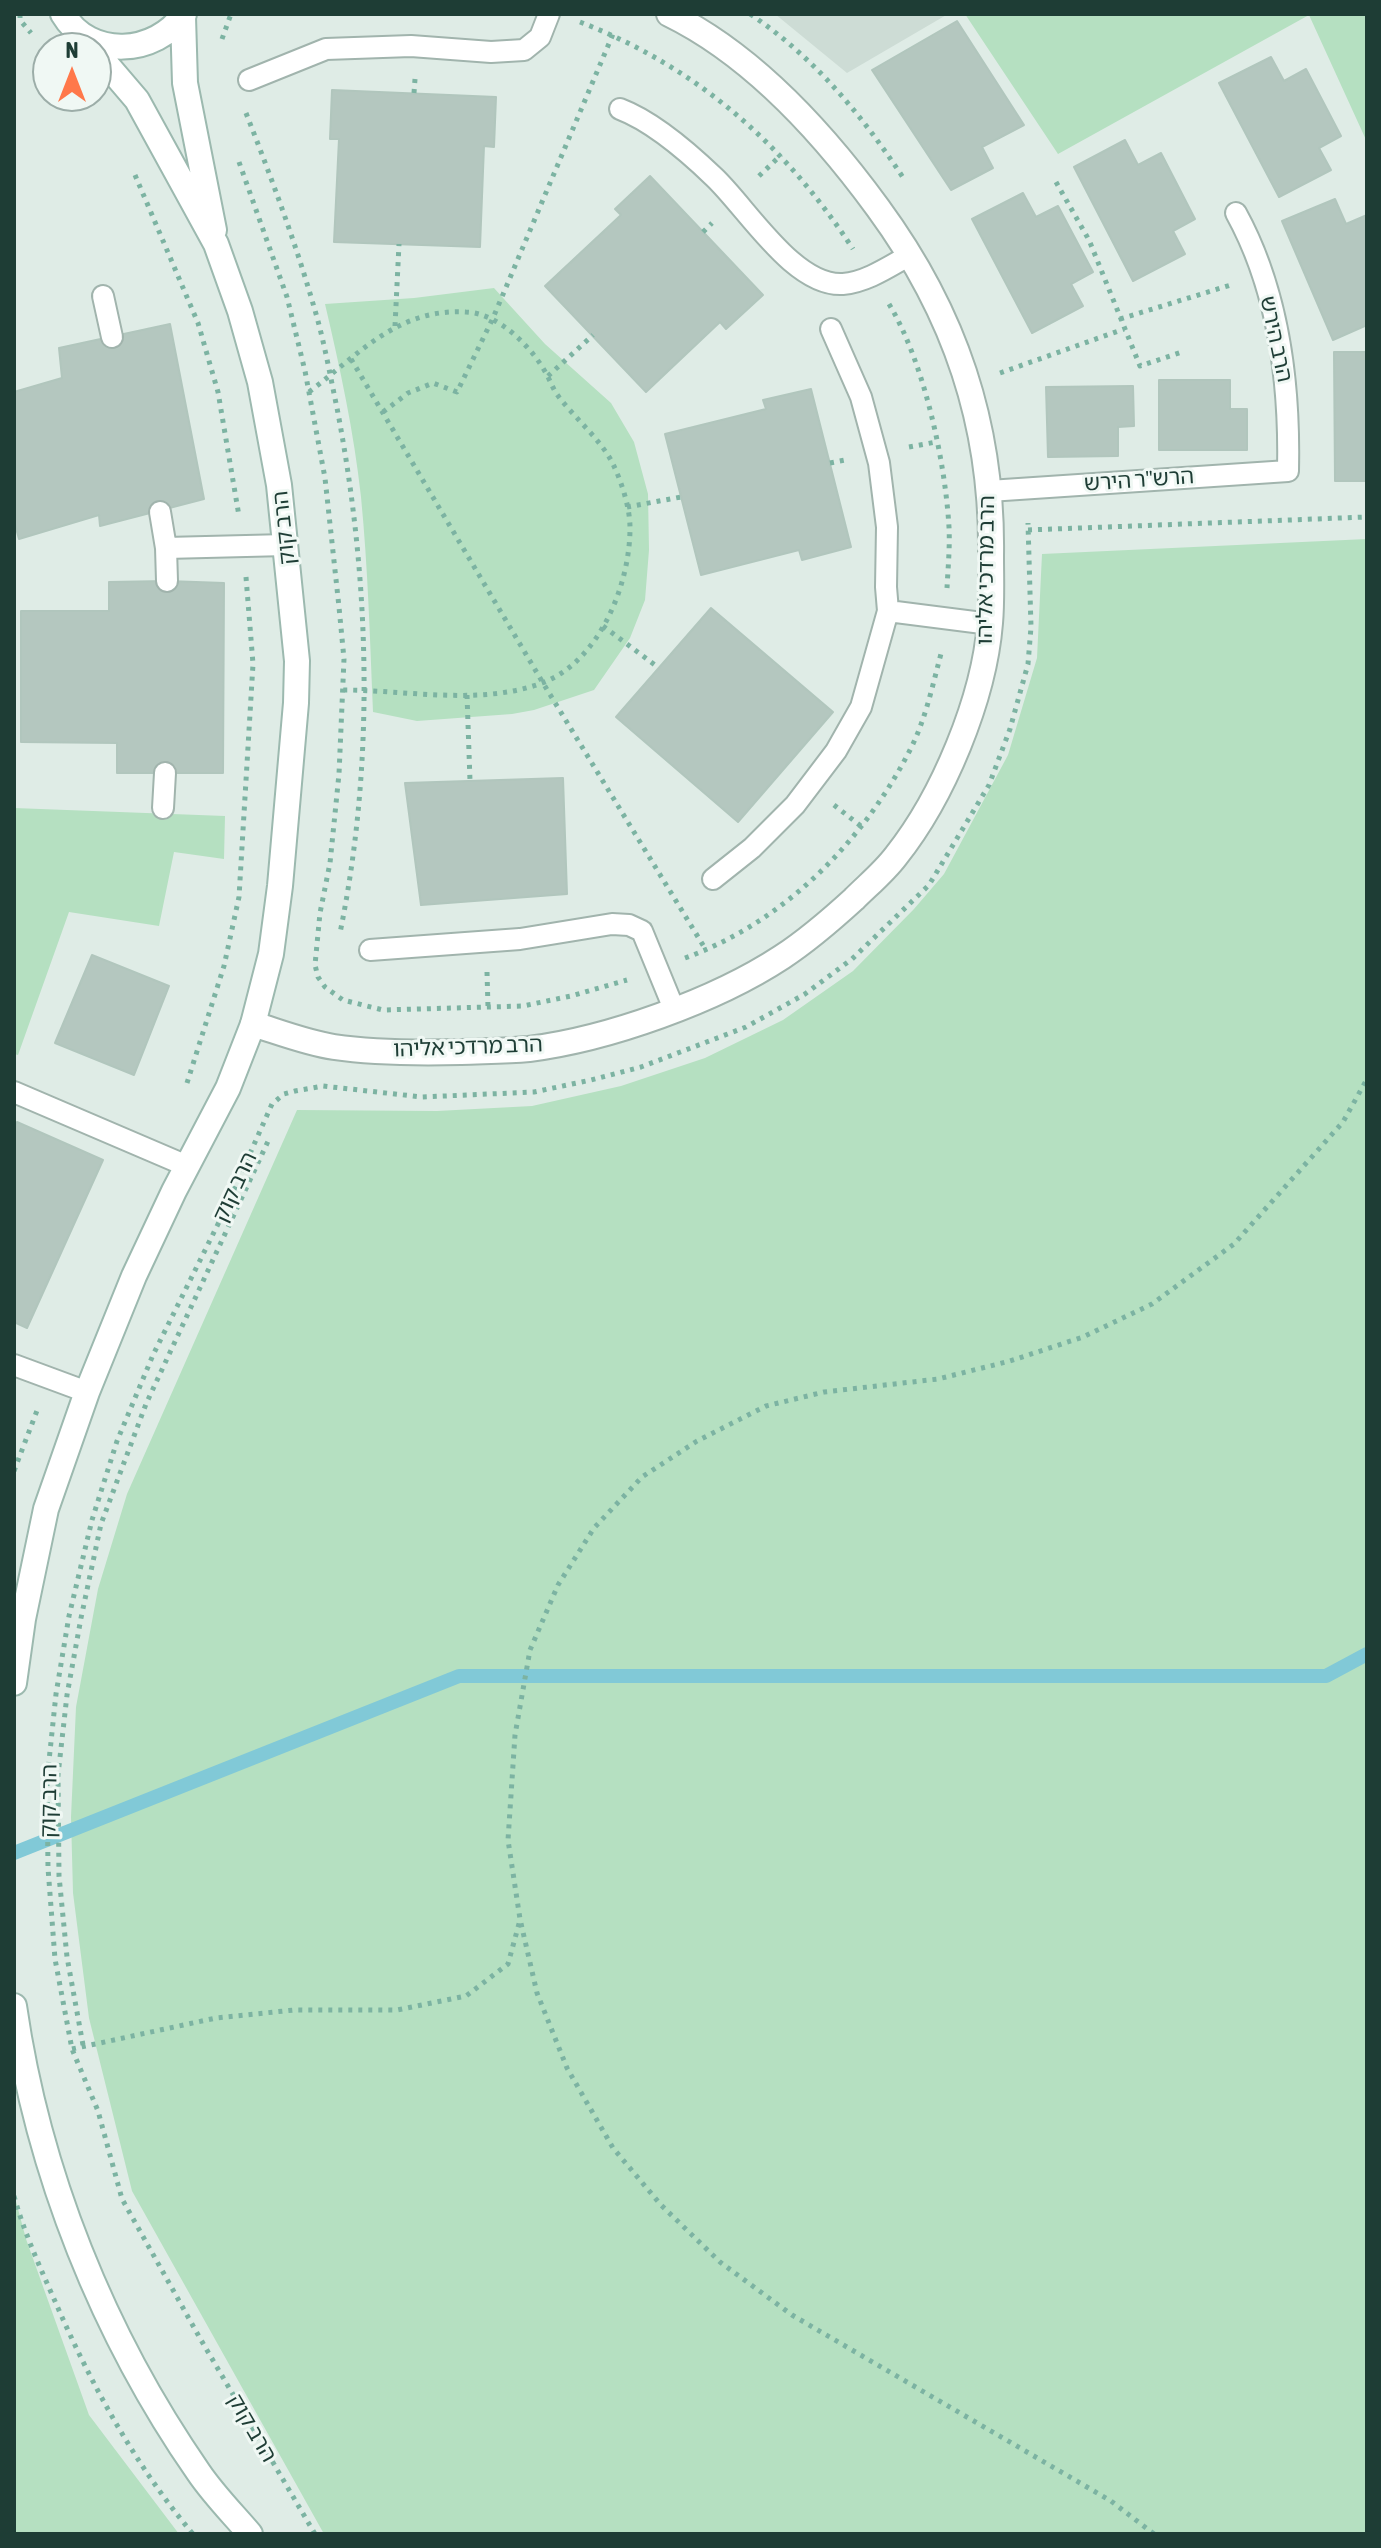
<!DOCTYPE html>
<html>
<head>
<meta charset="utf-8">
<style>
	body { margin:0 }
	#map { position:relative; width:1381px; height:2548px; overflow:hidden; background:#dfece6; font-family:"Asap Condensed",sans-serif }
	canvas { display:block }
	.frame { position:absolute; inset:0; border:16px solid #1e3d35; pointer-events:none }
	.north { position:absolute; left:32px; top:32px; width:80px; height:80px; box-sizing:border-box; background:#f0f8f4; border:2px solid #9cada8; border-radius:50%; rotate:0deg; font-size:22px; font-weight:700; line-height:32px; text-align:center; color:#1e3d35 }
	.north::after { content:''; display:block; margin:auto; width:28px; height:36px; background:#ff784a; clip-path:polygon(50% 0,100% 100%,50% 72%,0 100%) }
</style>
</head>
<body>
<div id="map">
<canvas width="1381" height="2548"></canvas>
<div class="frame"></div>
<div class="north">N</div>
</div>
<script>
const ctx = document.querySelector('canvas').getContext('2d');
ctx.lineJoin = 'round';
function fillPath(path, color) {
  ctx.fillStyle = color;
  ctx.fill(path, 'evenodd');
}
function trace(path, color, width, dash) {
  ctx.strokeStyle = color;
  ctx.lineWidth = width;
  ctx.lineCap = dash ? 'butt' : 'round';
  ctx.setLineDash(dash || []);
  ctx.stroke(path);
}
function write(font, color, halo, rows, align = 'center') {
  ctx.font = font + ' "Asap Condensed","Noto Sans Hebrew",sans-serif';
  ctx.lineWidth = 6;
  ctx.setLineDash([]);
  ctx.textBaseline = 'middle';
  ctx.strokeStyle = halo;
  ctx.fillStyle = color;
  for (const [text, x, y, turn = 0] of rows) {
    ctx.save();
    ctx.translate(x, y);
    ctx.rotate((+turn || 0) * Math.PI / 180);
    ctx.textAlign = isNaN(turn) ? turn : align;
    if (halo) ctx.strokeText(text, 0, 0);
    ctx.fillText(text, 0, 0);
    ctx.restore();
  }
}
fillPath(new Path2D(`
	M775,14H948L847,73Z`), '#cddcd5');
fillPath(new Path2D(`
	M965,14H1367V142L1309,15L1058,154Z
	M494,288L545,344L611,403L634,442L648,494L649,550L645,600L630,638L594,690L534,710L512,714L417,721L373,712C370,640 368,568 361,497C354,432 340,368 325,304L414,298Z
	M1367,539V2534H324L132,2191L89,2018L73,1893L71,1817L76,1707L98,1589L127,1494L297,1110L437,1111L532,1106L621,1086L705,1058L783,1020L853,971L914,909L944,874L1008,755L1037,658L1042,554Z
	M14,808L225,816L224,859L174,852L159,926L69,912L18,1055L14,1054Z
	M14,2194L26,2239L89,2415L179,2534H14Z`), '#b5e0c1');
trace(new Path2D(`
	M14,1853L459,1676H1326L1367,1654`), '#81c9d7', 14);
const building = new Path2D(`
	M957,21L1024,125L982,147L993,168L951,190L872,70Z
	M1271,57L1284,81L1306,69L1341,136L1319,148L1331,170L1279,197L1219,83Z
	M332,90L496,97L494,147L484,146L480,247L334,242L339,139H330Z
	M1125,140L1138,165L1161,153L1195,219L1173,231L1185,254L1133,281L1074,167Z
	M650,176L763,295L726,329L720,322L646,392L545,286L621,215L615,209Z
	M1023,193L1036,217L1058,206L1093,272L1071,284L1083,306L1032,333L972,219Z
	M1335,199L1346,224L1367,215V325L1333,340L1282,221Z
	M170,324L204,499L100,526L99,515L19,539L14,521V392L62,378L59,348Z
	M1334,352H1367V481H1335Z
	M1159,380H1230V409H1247V450H1159Z
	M1133,386L1134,426L1118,427V456L1048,457L1046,387Z
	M811,389L851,547L802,560L799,550L701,575L665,434L766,409L763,400Z
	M167,581L224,583L223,773H117V743L21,742V611H109V582Z
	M711,608L833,712L738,822L616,717Z
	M563,778L567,894L421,905L405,783Z
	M92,955L169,986L134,1075L55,1043Z
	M17,1122L103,1160L27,1328L14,1322V1128Z`);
fillPath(building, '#b4c7bf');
trace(building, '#b1c6bd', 2);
const lane = new Path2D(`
	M249,80L326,49L411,46L491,52L524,50L540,37L549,14
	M620,109C654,122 688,152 714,177C747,208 794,287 843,284C867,282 890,266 910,255
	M103,296L112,337
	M989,491L1288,471C1290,382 1279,291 1236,213
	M160,512L166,548L167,581
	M166,548L286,545
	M888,611L990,624
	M163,808L165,773
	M713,879L752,848L795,805L836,751L861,707L888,611L886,587L887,527L879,463L861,397L831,329
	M370,950L520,939L612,924L629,925L642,931L674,1009
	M14,1092L187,1166
	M14,1365L87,1392`);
const street = new Path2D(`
	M253,1024C279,1032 307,1043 334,1047C375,1053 419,1053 461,1052C483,1051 506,1051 529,1049C608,1039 715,1001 782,957C808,940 831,920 854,899C868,885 884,872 896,856C943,797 984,699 990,623C992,601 991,578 991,556C993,425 955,313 878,208C824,134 753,55 669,14`);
const secondary = new Path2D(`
	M63,14C90,60 156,55 184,14
	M183,17L185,83L214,230
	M14,1683L23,1619L46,1509L87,1392L134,1276L174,1191L228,1088L253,1024L271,954L280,886L296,703L297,661L279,485L260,382L240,311L216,244L137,100L96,52
	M14,2006C38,2172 103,2335 199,2473C214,2495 233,2514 250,2534`);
trace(lane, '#a1b4ad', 24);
trace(street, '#a1b4ad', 28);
trace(secondary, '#9cb9af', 28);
trace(new Path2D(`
	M20,14V20L31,33
	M750,14C814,57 862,115 904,179
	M580,22C697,67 785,145 853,249
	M222,39L231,14
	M414,93L415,79
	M246,113C271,177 295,241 314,307C324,340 330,375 337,408C370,580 375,761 340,933
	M239,162L287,297L305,371L325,478L339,607L344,659L339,774L330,863L320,913L315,965L318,977L325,987L343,1000L383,1010L523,1006L571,996L627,980
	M135,175L198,323L218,392L239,516
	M759,176L781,155
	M1056,182L1089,240L1140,366L1182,352
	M703,232L712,223
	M889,304C924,362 945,460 949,527C950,547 948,568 947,588
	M1120,319L1234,284
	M395,326L399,244
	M351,359L543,683L706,950
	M1000,373L1124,329
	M548,376L593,335
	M309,392C359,354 398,308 466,312C499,313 534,349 548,377C551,383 553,388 556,393C573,417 600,438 613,464C622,483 630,508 630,528C630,585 599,662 542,683C480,706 407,690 343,690
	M383,412L408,393L433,383L457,392L493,318L613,34
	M909,447L936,442
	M830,463L845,460
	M627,507L681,497
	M1028,530L1367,517
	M603,626L659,668
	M467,695L470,781
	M834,805L862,827
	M685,958C784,922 863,842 910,750C926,719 933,683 942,650
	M487,972L488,1007
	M187,1083L224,966L239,897L253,664L246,577
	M14,1471L38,1408
	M83,2045L67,1957L59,1876L58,1775L67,1695L81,1618L101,1524L146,1404L270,1137
	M72,2049L216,2018L294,2010H397L466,1996L508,1964L520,1920
	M14,2196C24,2232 39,2265 54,2299C90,2382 134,2464 193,2534
	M315,2534L201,2340L122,2199L98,2111L72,2049L55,1959L48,1868L47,1780L56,1694L69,1616L92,1520L117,1441L153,1355L224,1212L272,1104L284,1094L295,1091L323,1086L422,1097L534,1092L591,1080L641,1067L746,1027L805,994L852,959L929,885L989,785L1010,729L1028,664L1031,627L1028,523
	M1154,2534L1111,2501L792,2315L720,2262L661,2205L613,2148L567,2068L537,1993L520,1919L508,1840L515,1735L530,1650L558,1585L594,1528L642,1477L697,1441L766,1406L824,1392L938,1379L1010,1361L1083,1337L1152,1304L1234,1244L1343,1122L1367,1079`), '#7cb3a2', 5, [4, 6]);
trace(lane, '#fff', 20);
trace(street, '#fff', 24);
trace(secondary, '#fff', 24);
write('22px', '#1e3d35', '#f0f8f4', [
	["הרב הירש",1276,339,78],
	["הרש\"ר הירש",1139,480,-4],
	["הרב קוק",284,528,-96],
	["הרב מרדכי אליהו",986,570,-89],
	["הרב מרדכי אליהו",468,1047,-2],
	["הרב קוק",235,1187,-65],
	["הרב קוק",49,1801,-89],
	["הרב קוק",252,2428,60]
]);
</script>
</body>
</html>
